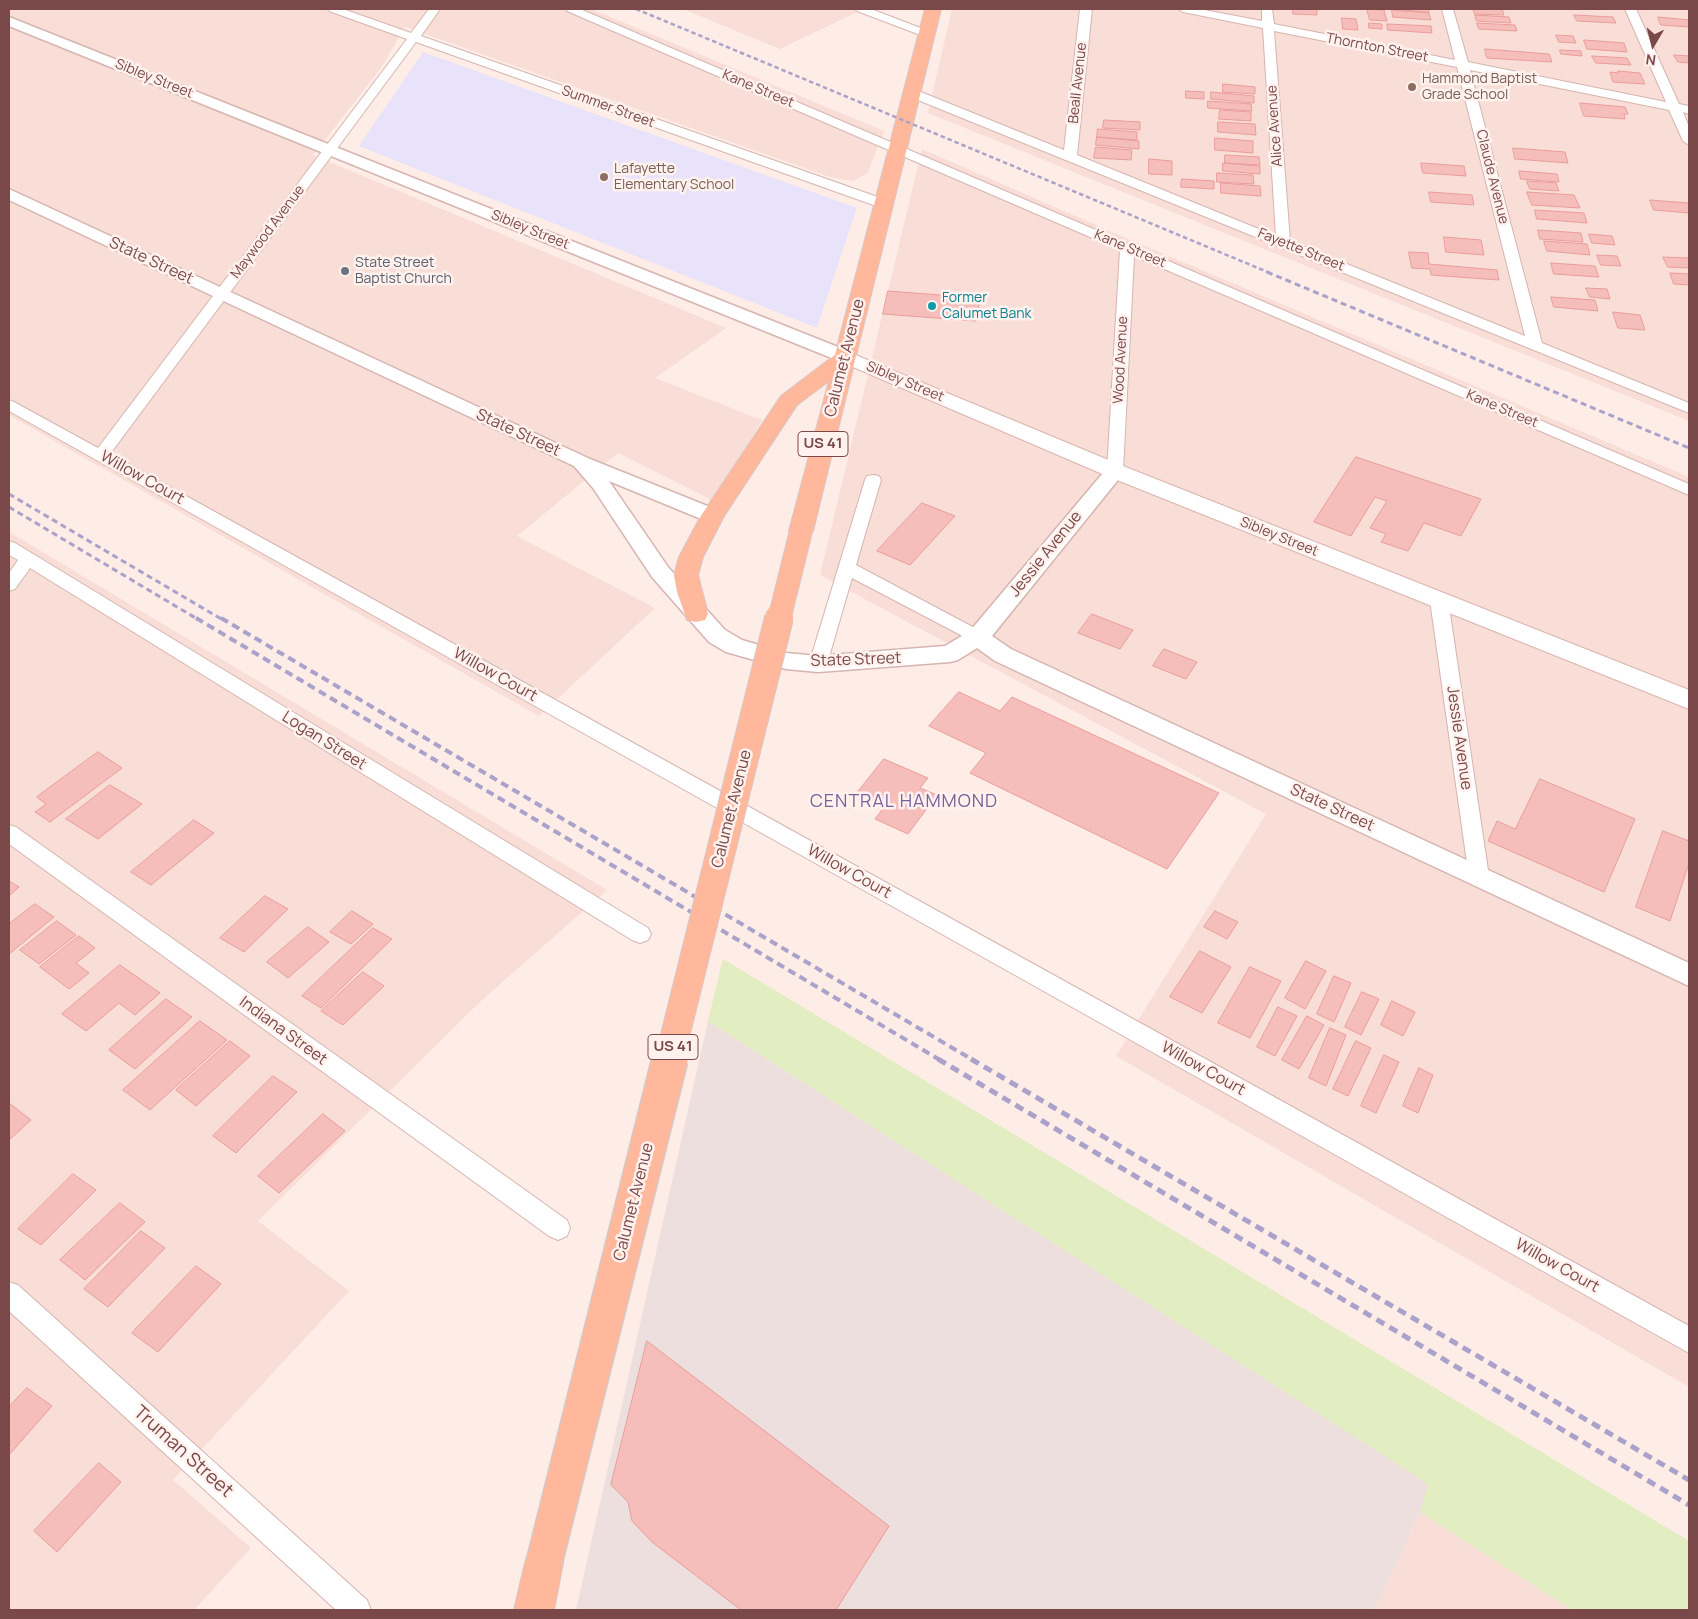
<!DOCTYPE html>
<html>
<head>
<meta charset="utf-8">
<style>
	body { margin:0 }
	#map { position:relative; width:1698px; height:1619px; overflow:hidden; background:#feece6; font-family:Manrope,sans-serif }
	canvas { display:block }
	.frame { position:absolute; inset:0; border:10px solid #7a4848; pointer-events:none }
	.north { position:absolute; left:1628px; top:20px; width:50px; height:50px; -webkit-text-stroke:4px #fff2ee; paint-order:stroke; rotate:188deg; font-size:14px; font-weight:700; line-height:20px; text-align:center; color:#7a4848 }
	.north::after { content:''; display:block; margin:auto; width:18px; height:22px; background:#7a4848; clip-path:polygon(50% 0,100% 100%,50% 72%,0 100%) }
</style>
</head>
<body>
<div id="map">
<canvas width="1698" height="1619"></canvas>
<div class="frame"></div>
<div class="north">N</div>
</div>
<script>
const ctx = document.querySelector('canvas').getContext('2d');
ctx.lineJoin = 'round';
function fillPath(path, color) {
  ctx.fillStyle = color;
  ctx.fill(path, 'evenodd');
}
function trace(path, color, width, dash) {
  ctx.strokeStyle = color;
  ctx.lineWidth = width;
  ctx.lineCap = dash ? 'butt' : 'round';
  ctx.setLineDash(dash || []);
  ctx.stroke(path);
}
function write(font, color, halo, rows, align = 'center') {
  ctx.font = font + ' Manrope,sans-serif';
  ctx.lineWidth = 5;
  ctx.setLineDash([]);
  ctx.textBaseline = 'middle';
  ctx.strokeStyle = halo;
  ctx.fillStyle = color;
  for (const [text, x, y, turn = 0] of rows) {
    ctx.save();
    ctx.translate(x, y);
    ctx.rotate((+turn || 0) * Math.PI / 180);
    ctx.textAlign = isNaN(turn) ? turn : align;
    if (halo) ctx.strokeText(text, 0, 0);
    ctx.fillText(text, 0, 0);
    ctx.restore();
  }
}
fillPath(new Path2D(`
	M9,9H591L884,131L867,174L853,181L830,177L405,27L381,68L313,155L726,328L655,378L762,420L714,501L618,453L517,536L655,608L539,716L9,415Z
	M683,9H857L855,13L780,49Z
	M952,9H1689V421L928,113Z
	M922,149L1105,229L1689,477V1387L1116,1056L1266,814L820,575Z
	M9,532L607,890L482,1000L258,1221L349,1291L173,1480L251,1548L194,1610H9Z
	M1420,1512L1572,1610H1375Z`), '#f8ded6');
fillPath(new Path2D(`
	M708,1021L1429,1484L1420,1512L1375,1610H576Z`), '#ecdfdd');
fillPath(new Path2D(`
	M423,52L857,208L817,328L359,146Z`), '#e9e2fb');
fillPath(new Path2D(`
	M723,959L1689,1541V1610H1572L1420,1512L1428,1484L708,1021Z`), '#e3edc2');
const building = new Path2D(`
	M1293,9H1317V15L1293,14Z
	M1367,9L1384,10L1387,21L1370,20Z
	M1393,9H1429V12Z
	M1473,9H1502L1504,15L1475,14Z
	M1392,10L1429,13L1431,20L1393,17Z
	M1475,15L1509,17L1511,23L1477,21Z
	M1574,15L1613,17L1616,23L1577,21Z
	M1658,17L1689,20V27L1661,25Z
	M1342,18L1356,19L1358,30L1343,29Z
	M1369,23L1382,24V29L1369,28Z
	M1477,23L1515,25L1517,31L1479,29Z
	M1387,24L1431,26L1432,33L1388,30Z
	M1556,35L1573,36L1576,43L1559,42Z
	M1584,40L1624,43L1627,52L1587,49Z
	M1485,49L1549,54L1552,62L1487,58Z
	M1560,50L1581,51L1582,56L1561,54Z
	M1674,55L1689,56V63L1678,62Z
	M1592,56L1627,58L1631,65L1596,63Z
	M1618,71L1640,73L1645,84L1613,82L1610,72L1618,73Z
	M1223,84L1255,87V94L1223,92Z
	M1186,91L1204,92V99L1186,98Z
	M1211,92L1254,96V103L1211,99Z
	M1208,101L1251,104L1252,111L1208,108Z
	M1580,103L1625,107L1628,114H1624L1625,119L1584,116Z
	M1220,110L1251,112V121L1219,119Z
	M1104,120L1140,122V130L1103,128Z
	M1218,122L1255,124L1256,135L1218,132Z
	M1098,129L1137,132V140L1097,137Z
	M1097,137L1139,141V149L1096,145Z
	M1215,138L1253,141V153L1215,150Z
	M1096,147L1132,150L1131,160L1094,158Z
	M1513,148L1565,152L1568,163L1515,159Z
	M1225,155L1259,157L1260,165L1225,163Z
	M1149,159L1172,161V175L1149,174Z
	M1223,163L1260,166V174L1223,171Z
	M1421,163L1464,166L1466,176L1423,173Z
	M1519,171L1557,174L1559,182L1521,179Z
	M1217,173L1253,175L1254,184L1217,182Z
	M1182,179L1214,181V189L1181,187Z
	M1527,181L1556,183L1559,191L1530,189Z
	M1221,183L1260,186L1261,196L1221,193Z
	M1429,192L1472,195L1474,205L1431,202Z
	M1527,192L1574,195L1580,208L1532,205Z
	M1650,200L1689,203V213L1654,210Z
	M1535,210L1584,213L1587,223L1537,219Z
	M1538,230L1581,233L1583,242L1540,239Z
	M1589,234L1612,236L1615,245L1592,243Z
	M1444,237L1481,240L1484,255L1446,252Z
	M1544,241L1587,244L1590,255L1547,251Z
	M1409,252L1428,253L1429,264L1497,270L1499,280L1431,275L1430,269L1412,268Z
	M1597,255L1617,256L1621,266L1601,265Z
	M1663,257L1689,258V268L1668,267Z
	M1551,263L1595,266L1599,277L1554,274Z
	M1670,273L1689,274V285L1674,284Z
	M1586,288L1607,289L1610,299L1590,297Z
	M888,291L980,298L976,321L883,314Z
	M1551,297L1595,300L1598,311L1554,307Z
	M1613,312L1640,315L1645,330L1618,328Z
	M1356,457L1481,499L1461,536L1424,523L1408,551L1381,542L1386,534L1370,528L1387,501L1375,497L1351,536L1314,522Z
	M922,503L955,516L910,565L877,551Z
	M1092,614L1133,630L1120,649L1078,633Z
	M1164,649L1197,662L1186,679L1153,666Z
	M959,692L1000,711L1012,697L1219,793L1167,869L970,773L986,753L929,726Z
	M98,752L122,768L50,822L35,812L46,804L37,797Z
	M884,759L928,778L920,788L937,795L908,834L875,819L885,806L857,793Z
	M1540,779L1635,819L1604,892L1488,841L1497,821L1515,829Z
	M110,785L142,804L98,839L66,819Z
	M194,820L214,833L151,885L131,872Z
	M1663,831L1689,841V863L1670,921L1636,907Z
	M9,881L19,887L9,896Z
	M265,896L288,909L244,952L220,938Z
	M35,904L54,917L9,954V924Z
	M352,911L373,924L351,944L330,932Z
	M1215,911L1238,922L1227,939L1204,927Z
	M57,921L76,935L39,964L20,950Z
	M308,927L329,942L288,978L267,962Z
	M373,928L392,939L321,1008L302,996Z
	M79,936L95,948L76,963L89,973L69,989L40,967Z
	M1200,951L1231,967L1202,1013L1170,997Z
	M1306,961L1326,971L1305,1009L1285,998Z
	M120,965L160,993L135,1015L119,1003L86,1031L62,1014Z
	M1250,967L1281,981L1250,1038L1218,1023Z
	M363,972L384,986L343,1025L321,1011Z
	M1334,976L1351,983L1334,1022L1317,1014Z
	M1362,992L1379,999L1361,1035L1345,1027Z
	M166,999L192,1017L135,1069L109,1050Z
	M1392,1001L1415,1012L1403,1036L1381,1025Z
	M1278,1007L1297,1016L1275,1056L1257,1047Z
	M1307,1016L1324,1025L1299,1069L1282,1060Z
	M200,1021L227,1040L150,1110L123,1090Z
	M1330,1028L1346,1035L1326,1086L1309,1078Z
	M230,1041L250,1056L196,1106L176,1090Z
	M1356,1041L1371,1048L1348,1096L1333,1089Z
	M1384,1055L1399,1062L1376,1113L1361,1106Z
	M1419,1068L1433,1075L1418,1113L1403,1106Z
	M273,1076L297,1092L236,1153L213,1136Z
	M9,1103L31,1120L9,1140Z
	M323,1114L345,1131L279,1193L258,1176Z
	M73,1174L96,1190L41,1245L18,1229Z
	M120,1203L145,1222L85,1280L60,1260Z
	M141,1231L165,1248L108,1307L84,1289Z
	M196,1266L221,1284L158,1352L132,1333Z
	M647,1341L889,1526L836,1610H741L652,1542L632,1521L628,1502L611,1485Z
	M27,1388L52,1406L9,1455V1407Z
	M99,1463L121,1482L57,1552L34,1531Z`);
fillPath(building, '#f6bebb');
trace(building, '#ea9d9a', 1);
const minor = new Path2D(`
	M328,9H343L411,33L429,9H440L421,36L889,201L891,204L889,207H879L416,42L110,454L1689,1326V1353L9,411V400L14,402L98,448L407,39L329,11Z
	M566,9H580L1689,484V495L1134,256L1123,471L1121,475H1109L1107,471L1120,250L567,11Z
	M855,9H871L931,32L933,34L931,36H923L857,11Z
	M1080,9H1092L1077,155L1276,236L1263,28L1183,12L1178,9H1199L1262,21V9H1272L1274,24L1455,60L1442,9H1453L1468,62L1666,102L1625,9H1636L1679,104L1689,106V114L1683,112L1689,127V145L1683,141L1669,110L1470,70L1542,343L1689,403V413L908,96L906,93L908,90H916L1064,150ZM1274,31L1457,67L1525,336L1290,241Z
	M873,475L879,476L881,480L856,565L984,633L987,637L984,641L978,643L972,641L852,578L827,664L825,669L818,670L811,669L809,664L865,480L867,476Z
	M9,541L15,543L648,928L651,934L648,940L640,943L632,940L30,568L15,589L9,591V573L18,560L9,555Z
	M1439,594L1445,596L1448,600L1489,877L1486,883L1479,885L1472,883L1469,877L1430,600L1433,596Z
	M9,825L16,827L567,1220L570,1228L567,1236L558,1240L549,1236L9,844Z
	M9,1282L18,1285L367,1600L371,1610H336L9,1311Z`);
const tertiary = new Path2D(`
	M9,17L853,353L855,357L853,361L846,363L839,361L9,26Z
	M9,189L590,459L720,511L723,516L720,521L713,523L706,521L609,481L668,567L725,630L742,640L786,653L818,656L945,646L970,631L1108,467L1115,465L1122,467L1125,471L1122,475L992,636L1011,649L1689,963V986L995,661L977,648L958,660L950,662L818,672L786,669L726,652L709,642L652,577L593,488L574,466L9,200Z`);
const secondary = new Path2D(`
	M846,351L1123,466L1689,690V709L1107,476L839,361L836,357L839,353Z`);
const primary = new Path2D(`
	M925,9H941L813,531L809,536L801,539L793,536L789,531L829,381L797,405L724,516L703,557L698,575L708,614L705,620L696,622L687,620L677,592L674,575L679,557L701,516L781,396L835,355Z
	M544,1544L558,1549L563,1563L554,1610H514L525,1563L530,1549Z`);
trace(minor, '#d6b4b0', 2);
trace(tertiary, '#d6b4b0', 3);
trace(secondary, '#dbb4ae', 2);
trace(primary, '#d7c8c8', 2);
fillPath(minor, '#fff');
fillPath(tertiary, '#fff');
fillPath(secondary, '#fff');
fillPath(primary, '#ffb89c');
trace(new Path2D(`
	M636,9L1270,273`), '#aaa2ca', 2.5, [4.5, 3]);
trace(new Path2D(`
	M1267,272L1689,448
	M9,494L223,620
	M9,507L199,620`), '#aaa2ca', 3, [6, 4]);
trace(new Path2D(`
	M196,618L940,1060
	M221,618L973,1060`), '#aaa2ca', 4, [8, 5]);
trace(new Path2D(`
	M938,1059L1689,1505
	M971,1059L1689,1480`), '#aaa2ca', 5, [9, 6]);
const primaryBridgeFar2 = new Path2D(`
	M779,620L801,531`);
const primaryBridgeFar1 = new Path2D(`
	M669,1060L779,618`);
const primaryBridge = new Path2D(`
	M544,1563L670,1059`);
trace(primaryBridgeFar2, '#d7c8c8', 24, []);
trace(primaryBridgeFar1, '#d7c8c8', 30, []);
trace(primaryBridge, '#d7c8c8', 38, []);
trace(primaryBridgeFar2, '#ffb89c', 22);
trace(primaryBridgeFar1, '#ffb89c', 28);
trace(primaryBridge, '#ffb89c', 35);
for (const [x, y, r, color] of [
	[1412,87,5,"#8d6e63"],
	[604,177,5,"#8d6e63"],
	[345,271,5,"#6b7280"],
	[932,306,5,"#0f9aa8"]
]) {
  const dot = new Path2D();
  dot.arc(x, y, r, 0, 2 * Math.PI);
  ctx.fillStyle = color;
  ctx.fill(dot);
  trace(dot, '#fff2ee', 2);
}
write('14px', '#7a4848', '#fff2ee', [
	["Thornton Street",1377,48,11],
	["Sibley Street",154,79,22],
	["Beall Avenue",1078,83,-84],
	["Kane Street",758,89,23],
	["Summer Street",608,107,20],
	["Alice Avenue",1275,126,-94],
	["Claude Avenue",1492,177,76],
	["Sibley Street",530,230,22],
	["Maywood Avenue",268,232,-53],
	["Kane Street",1130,249,23],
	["Fayette Street",1301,250,22],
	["Wood Avenue",1121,360,-87],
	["Sibley Street",905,382,23],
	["Kane Street",1502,409,23],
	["Sibley Street",1279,537,22]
]);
write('14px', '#785e54', '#fff2ee', [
	["Hammond Baptist",1422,79],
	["Grade School",1422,95],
	["Lafayette",614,169],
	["Elementary School",614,185]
], 'left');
write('14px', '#5b616d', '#fff2ee', [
	["State Street",355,263],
	["Baptist Church",355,279]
], 'left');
write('14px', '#0d838f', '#fff2ee', [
	["Former",942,298],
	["Calumet Bank",942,314]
], 'left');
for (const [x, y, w] of [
	[823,444,50],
	[673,1047,50]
]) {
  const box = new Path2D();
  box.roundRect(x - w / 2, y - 12.5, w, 25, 4);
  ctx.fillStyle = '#fff2ee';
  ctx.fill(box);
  trace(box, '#7a4848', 1);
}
write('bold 15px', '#7a4848', null, [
	["US 41",823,444],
	["US 41",673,1047]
]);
write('16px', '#7a4848', '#fff2ee', [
	["State Street",151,261,25],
	["Calumet Avenue",845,358,-76],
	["State Street",518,433,25],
	["Willow Court",142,478,29],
	["Jessie Avenue",1046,554,-51],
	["State Street",856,660,-2],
	["Willow Court",495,675,29],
	["Jessie Avenue",1459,738,82],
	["Logan Street",324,741,32],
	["State Street",1332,808,25],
	["Calumet Avenue",732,809,-76],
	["Willow Court",849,872,29],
	["Indiana Street",283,1031,36],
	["Willow Court",1203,1069,29],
	["Calumet Avenue",634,1202,-76],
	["Willow Court",1557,1266,29]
]);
ctx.letterSpacing = '1px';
write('18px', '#76639e', '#fff2ee', [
	["CENTRAL HAMMOND",904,802]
]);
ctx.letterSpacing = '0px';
write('19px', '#7a4848', '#fff2ee', [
	["Truman Street",183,1452,42]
]);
</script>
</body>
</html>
